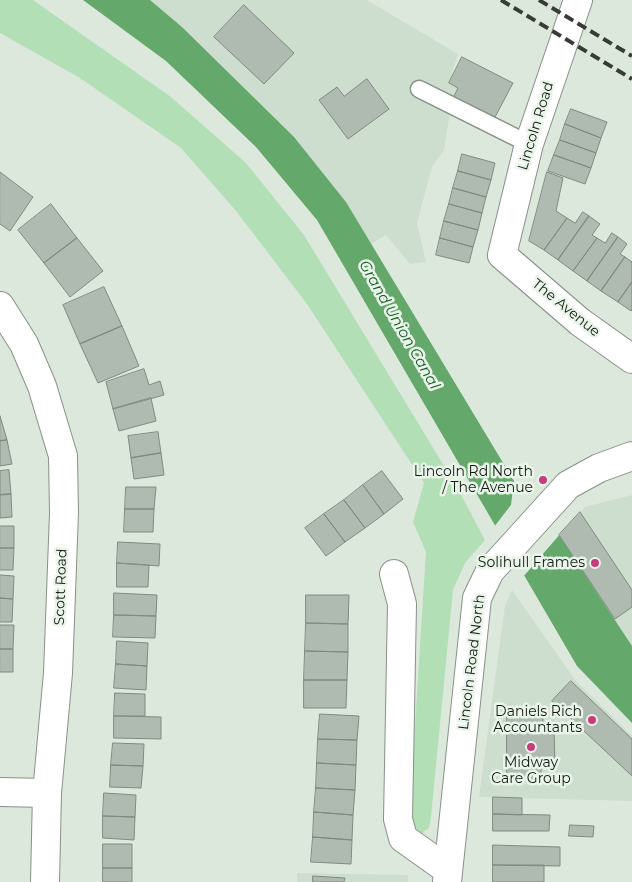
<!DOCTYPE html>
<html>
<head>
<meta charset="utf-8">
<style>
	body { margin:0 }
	canvas { display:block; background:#dde8dd }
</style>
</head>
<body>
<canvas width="632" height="882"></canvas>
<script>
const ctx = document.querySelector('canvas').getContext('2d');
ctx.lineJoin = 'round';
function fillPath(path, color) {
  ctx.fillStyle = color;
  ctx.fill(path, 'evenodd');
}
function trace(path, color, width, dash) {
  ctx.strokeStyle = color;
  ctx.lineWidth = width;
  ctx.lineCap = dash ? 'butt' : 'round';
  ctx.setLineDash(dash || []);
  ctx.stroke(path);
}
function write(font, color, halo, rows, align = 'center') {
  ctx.font = font + ' Montserrat,sans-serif';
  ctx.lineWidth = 5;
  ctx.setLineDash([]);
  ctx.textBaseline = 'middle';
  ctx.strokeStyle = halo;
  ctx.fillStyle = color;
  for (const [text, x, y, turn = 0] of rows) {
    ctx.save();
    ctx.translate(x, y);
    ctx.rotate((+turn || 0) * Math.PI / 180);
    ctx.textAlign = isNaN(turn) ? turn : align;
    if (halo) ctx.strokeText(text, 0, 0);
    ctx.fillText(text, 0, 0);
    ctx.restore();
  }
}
fillPath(new Path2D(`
	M150,0H367L458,54L449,83L458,88L452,100L444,150L432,167L417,223L426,262L410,264L386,235L371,244L346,202L294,138L182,27Z
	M632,495V646L559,535L585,507Z
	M512,590L576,681L632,736V801L479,797L505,605Z
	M297,873L408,875V882H297Z`), '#cddece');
fillPath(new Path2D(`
	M0,0H33L171,97L246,163L304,235L458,489L485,540L465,563L453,590L431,817L429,828L422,833L415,832L409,818L426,552L413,522L424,483L307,304L236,211L181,148L80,78L0,33Z`), '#b3dfb6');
fillPath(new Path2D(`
	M83,0H150L182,27L294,137L346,202L514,481L511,505L538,555L559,535L632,646V723L577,666L317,220L256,147L166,61Z`), '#64a86b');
fillPath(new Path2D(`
	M514,501L538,551L558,533H561L523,577L494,527Z`), '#dde8dd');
const building = new Path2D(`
	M244,5L294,53L264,84L214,37Z
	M462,57L513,83L493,121L452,100L458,88L449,83Z
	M367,79L389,109L348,139L319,100L337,87L344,96Z
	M571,109L607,122L601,138L565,124Z
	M565,124L601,138L596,153L560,140Z
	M560,140L596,153L591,168L554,155Z
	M462,154L495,163L491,180L458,171Z
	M554,155L591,168L585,184L548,171Z
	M458,171L491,180L486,197L453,188Z
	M0,172L33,197L10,231L0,224Z
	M547,172L563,178L556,211L567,218L544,250L529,241Z
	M453,188L486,197L482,213L449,204Z
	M51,204L77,238L44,263L18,230Z
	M449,204L482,213L478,230L444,221Z
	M583,212L589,216L558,260L544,250L567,218L575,223Z
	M589,216L600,224L592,235L597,238L573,271L558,260Z
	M444,221L478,230L473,247L440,238Z
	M612,233L618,237L587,281L573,271L597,238L605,243Z
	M618,237L627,244L620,254L625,257L601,291L587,281Z
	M77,238L103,271L70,297L44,263Z
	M440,238L473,247L469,263L436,255Z
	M625,257L632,262V282L618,302L601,291Z
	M632,282V310L631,311L618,302Z
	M104,287L122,326L80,344L63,305Z
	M122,326L139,366L98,383L80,344Z
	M144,369L149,385L160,381L164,395L113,409L106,382Z
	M151,398L156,421L119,431L113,409Z
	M0,416L7,440L0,441Z
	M158,432L161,453L131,458L128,436Z
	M7,440L12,464L0,466V441Z
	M161,453L164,475L134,479L131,458Z
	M9,470L11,494L0,495V471Z
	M382,471L403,499L384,514L363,485Z
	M363,485L384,514L365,528L344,500Z
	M126,487H156L154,509H125Z
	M11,494L12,517L0,518V495Z
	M344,500L365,528L345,542L324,514Z
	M125,509H154L153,532H124Z
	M580,512L632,590V607L615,619L559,535Z
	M324,514L345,542L326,556L305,528Z
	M0,526H14V548H0Z
	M118,542L160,544L159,566L117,563Z
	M0,548H14L13,570H0Z
	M117,563L149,565L148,587H117Z
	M0,575L14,576L13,599L0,598Z
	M114,593L157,595L156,616L114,615Z
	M306,595H349L348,624L306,623Z
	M0,598L13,599L12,622H0Z
	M114,615L156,616L155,638L113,637Z
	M306,623L348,624V652L305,651Z
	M0,625H14L13,649H0Z
	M117,641L148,643L147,666L116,664Z
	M0,649H13V672H0Z
	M305,651L348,652L347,680H304Z
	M116,664L147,666L146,690L114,688Z
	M304,680H347L346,708H304Z
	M571,681L632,739V776L552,701Z
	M115,693L145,694V716H114Z
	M320,714L359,716L357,740L318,739Z
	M507,715H543V730H554L555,765H541V779H507Z
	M114,716L161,717V739L114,738Z
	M318,739L357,740L356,765L317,763Z
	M113,743L144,744L143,766L111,765Z
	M317,763L356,765L355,790L316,788Z
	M111,765L143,766L141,788L110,787Z
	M316,788L355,790L353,815L314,812Z
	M104,793L136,795L135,817L103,816Z
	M493,797L522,798V815L493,814Z
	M314,812L353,815L352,840L313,837Z
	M493,814L550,815L549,831H493Z
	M103,816L135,817L134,840L103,838Z
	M570,825L594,826L593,837L569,836Z
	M313,837L352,840L351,864L311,862Z
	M103,844H132V868H103Z
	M493,845L560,847V866L493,865Z
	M493,865H544V882H493Z
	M103,868H132V882H103Z
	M313,876L345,878L344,882H313Z`);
fillPath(building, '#afbab0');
trace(building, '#808a81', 1);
const lane = new Path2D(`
	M419,89L529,144`);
const street = new Path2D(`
	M0,306L24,344L42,386L63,456L64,513L58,673L47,793L45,882
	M394,574L402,604L398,819L403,838L448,870
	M0,792L47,793`);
const secondary = new Path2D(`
	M578,0L529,144L502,255L580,322L632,359
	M447,882L477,598L490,571L568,485L599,468L632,456`);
trace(lane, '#879187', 19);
trace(street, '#879187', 30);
trace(secondary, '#879187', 30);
trace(lane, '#fff', 16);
trace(street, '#fff', 28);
trace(secondary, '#fff', 28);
trace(new Path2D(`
	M501,0L632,79
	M539,0L632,56`), '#373c37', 4, [10, 5]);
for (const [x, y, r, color] of [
	[543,480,5,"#c53d7b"],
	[595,563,5,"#c53d7b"],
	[592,720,5,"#c53d7b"],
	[531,747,5,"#c53d7b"]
]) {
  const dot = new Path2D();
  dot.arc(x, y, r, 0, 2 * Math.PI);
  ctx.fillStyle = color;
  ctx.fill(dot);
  trace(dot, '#eaf5ea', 2);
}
write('14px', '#141814', '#eaf5ea', [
	["Lincoln Road",536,126,-73],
	["The Avenue",566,308,39],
	["Scott Road",61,587,-88],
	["Lincoln Road North",472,662,-83]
]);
write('14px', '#141814', '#eaf5ea', [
	["Lincoln Rd North",533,472],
	["/ The Avenue",533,488],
	["Solihull Frames",585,563],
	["Daniels Rich",582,712],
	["Accountants",582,728],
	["Midway",531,763,"center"],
	["Care Group",531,779,"center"]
], 'right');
write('italic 15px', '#135d23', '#eaf5ea', [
	["Grand Union Canal",399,325,60]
]);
</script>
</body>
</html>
